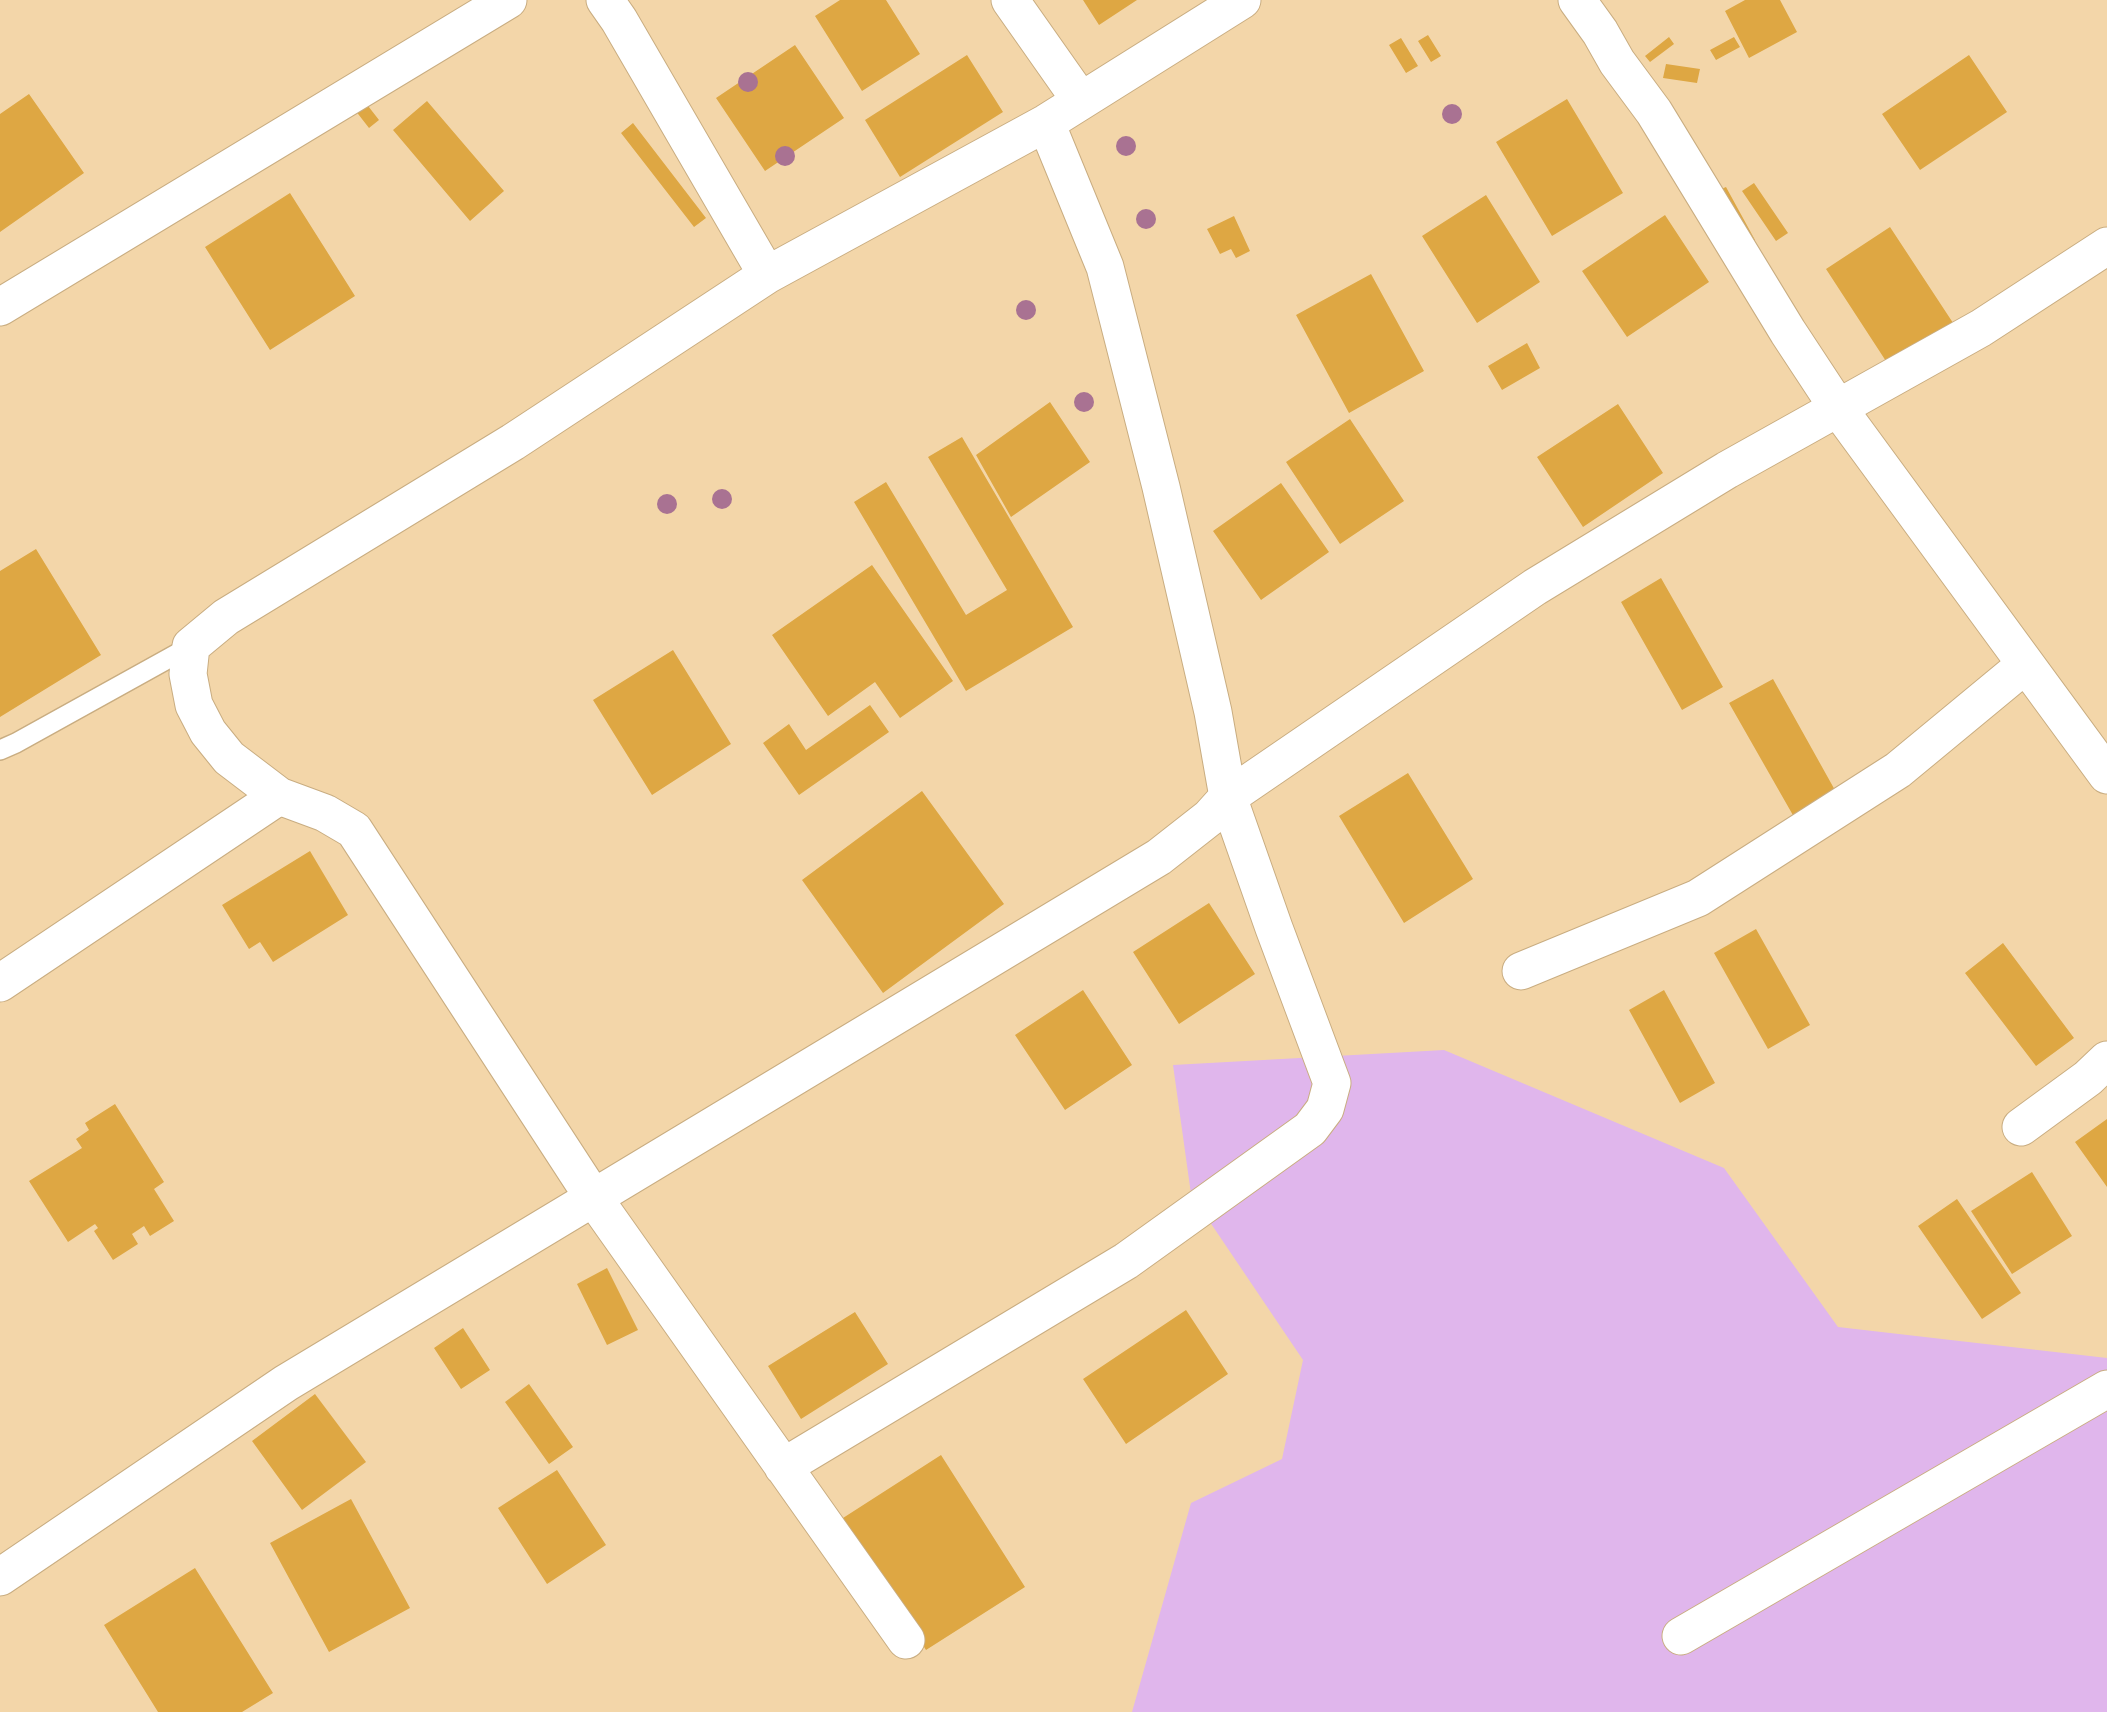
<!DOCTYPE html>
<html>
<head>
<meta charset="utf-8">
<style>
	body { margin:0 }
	canvas { display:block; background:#f3d6a9 }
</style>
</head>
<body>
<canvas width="2107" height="1712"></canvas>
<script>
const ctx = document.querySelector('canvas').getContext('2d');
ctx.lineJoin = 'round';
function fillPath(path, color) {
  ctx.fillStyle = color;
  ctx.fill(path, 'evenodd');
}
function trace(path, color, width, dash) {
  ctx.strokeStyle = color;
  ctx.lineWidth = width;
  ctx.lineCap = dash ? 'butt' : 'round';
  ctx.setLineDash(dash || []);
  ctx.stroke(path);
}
fillPath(new Path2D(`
	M1444,1050L1724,1168L1838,1327L2107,1358V1712H1132L1191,1503L1282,1459L1303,1360L1191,1194L1173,1065Z`), '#e0b6ec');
fillPath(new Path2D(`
	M840,0H886L920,54L862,91L815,16Z
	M1083,0H1137L1099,25Z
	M1745,0H1780L1797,32L1749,58L1725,11Z
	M1428,35L1441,56L1431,62L1418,41Z
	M1669,37L1674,44L1650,62L1645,56Z
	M1734,37L1740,47L1716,60L1710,50Z
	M1401,38L1418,66L1406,73L1389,45Z
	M795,45L844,118L765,171L716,98Z
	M967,55L1003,112L900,177L865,120Z
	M1969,55L2007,112L1920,170L1882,114Z
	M1666,64L1700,69L1697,83L1663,78Z
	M29,94L84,173L0,232V114Z
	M1567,99L1623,193L1552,236L1496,142Z
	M427,101L504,191L470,221L393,130Z
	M365,102L379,120L369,128L355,110Z
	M633,123L706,218L694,227L621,133Z
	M1754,183L1788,233L1776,241L1742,191Z
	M1726,187L1755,240L1748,244L1719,190Z
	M290,193L355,296L270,350L205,247Z
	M1486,195L1540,282L1477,323L1422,236Z
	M1665,215L1709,282L1627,337L1582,271Z
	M1234,216L1250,251L1236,258L1231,249L1220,254L1207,229Z
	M1890,227L1959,332L1895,375L1826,269Z
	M1371,274L1424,371L1349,413L1296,315Z
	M1527,343L1540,368L1502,390L1488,366Z
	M1050,402L1090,462L1011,517L976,455Z
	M1618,404L1663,473L1583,527L1537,457Z
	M1350,419L1404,501L1340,544L1286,462Z
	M962,437L1073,627L966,691L854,502L886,482L966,615L1007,590L928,457Z
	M1281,483L1329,552L1261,600L1213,531Z
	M36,549L101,655L0,717V571Z
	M872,565L953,681L900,718L875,682L828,716L772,635Z
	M1661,578L1723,687L1682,710L1621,602Z
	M673,650L731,744L652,795L593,700Z
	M1773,679L1836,792L1794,817L1729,703Z
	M870,705L889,732L799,795L763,743L789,724L806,750Z
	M1408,773L1473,879L1404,923L1339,816Z
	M922,791L1004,904L883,993L802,880Z
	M310,851L348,915L273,962L260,942L249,949L222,905Z
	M1209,903L1255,974L1179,1024L1133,952Z
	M1756,929L1810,1025L1768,1049L1714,953Z
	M2003,943L2074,1038L2036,1066L1965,973Z
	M1083,990L1132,1065L1065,1110L1015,1035Z
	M1664,990L1715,1083L1680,1103L1629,1010Z
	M115,1104L164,1182L154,1189L174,1221L150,1236L144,1226L132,1234L138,1244L113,1260L94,1231L98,1228L95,1224L68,1242L29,1181L82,1148L76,1139L89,1130L85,1123Z
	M2107,1119V1187L2075,1142Z
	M2032,1172L2072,1236L2012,1274L1971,1211Z
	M1957,1199L2021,1293L1982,1319L1918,1226Z
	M607,1268L638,1330L607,1345L577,1284Z
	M1186,1310L1228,1374L1126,1444L1083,1379Z
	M855,1312L888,1364L801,1419L768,1366Z
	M463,1328L490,1370L461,1389L434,1348Z
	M529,1384L573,1447L549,1464L505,1402Z
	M315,1394L366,1462L302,1510L252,1441Z
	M941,1455L1025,1587L926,1650L843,1518Z
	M557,1470L606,1545L547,1584L498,1508Z
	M351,1499L410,1608L329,1652L270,1543Z
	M195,1568L273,1693L242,1712H158L104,1625Z`), '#dea743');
const service = new Path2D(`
	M0,750L16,743L191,646`);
const minor = new Path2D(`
	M605,0L619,20L767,275
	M1010,0L1081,101
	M1577,0L1600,32L1617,62L1654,112L1788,332L1838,408L2107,775
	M0,307L508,0
	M1521,971L1698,898L1898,770L2025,665
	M0,983L279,796
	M2021,1127L2088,1078L2107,1060
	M783,1467L1126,1261L1310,1129L1325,1109L1332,1083L1274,928L1228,797L1535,587L1727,470L1981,328L2107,246
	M0,1577L286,1383L1159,857L1210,817L1228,797L1213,712L1161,487L1105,267L1046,123
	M1681,1636L2107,1389
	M906,1640L593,1197L354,830L325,813L279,796L229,758L208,732L194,705L188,674L191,646L226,617L513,442L767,275L1046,123L1242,0`);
trace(service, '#c9ad81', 22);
trace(minor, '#c9ad81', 39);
trace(service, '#fff', 19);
trace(minor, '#fff', 37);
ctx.fillStyle = '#a97292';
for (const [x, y] of [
	[748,82],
	[1452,114],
	[1126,146],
	[785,156],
	[1146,219],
	[1026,310],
	[1084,402],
	[722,499],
	[667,504]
]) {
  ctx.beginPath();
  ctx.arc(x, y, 10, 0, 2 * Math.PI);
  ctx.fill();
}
</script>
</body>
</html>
